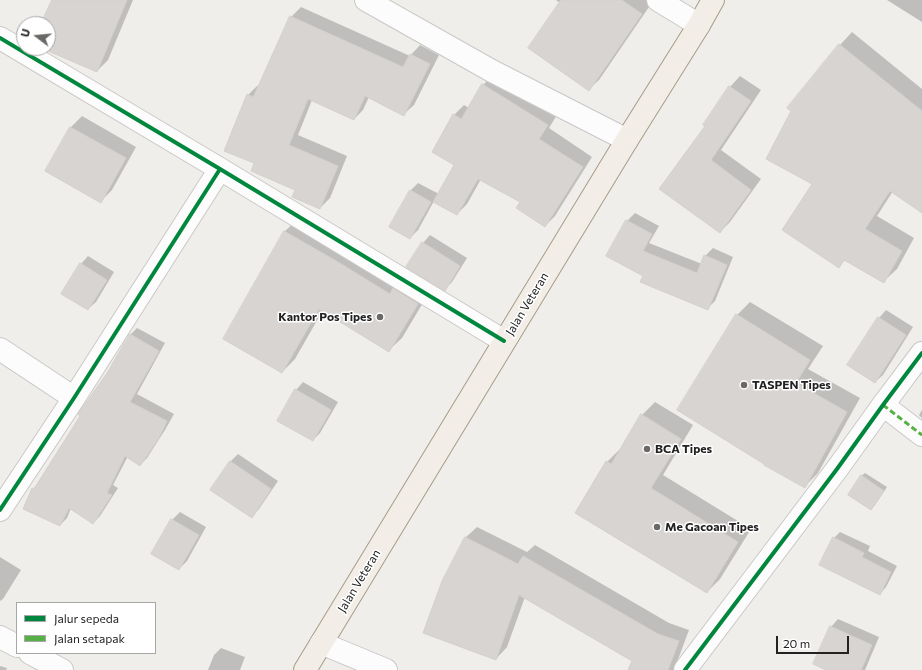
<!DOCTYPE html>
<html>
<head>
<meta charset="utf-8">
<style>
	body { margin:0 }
	#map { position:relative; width:922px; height:670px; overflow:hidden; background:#f0eeeb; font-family:Commissioner,sans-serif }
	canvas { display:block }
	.legend { position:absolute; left:16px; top:602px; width:140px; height:52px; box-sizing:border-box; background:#fff; border:1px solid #a7a7a7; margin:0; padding:5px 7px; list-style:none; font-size:12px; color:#222 }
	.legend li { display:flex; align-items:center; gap:8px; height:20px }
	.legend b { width:20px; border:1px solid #a7a7a7 }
	.north { position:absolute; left:16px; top:16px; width:40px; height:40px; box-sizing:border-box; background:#fff; border:1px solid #a7a7a7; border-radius:50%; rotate:286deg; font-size:11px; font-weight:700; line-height:16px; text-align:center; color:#222 }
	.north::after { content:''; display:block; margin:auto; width:14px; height:18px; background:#6a6968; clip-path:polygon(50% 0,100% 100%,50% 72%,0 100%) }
	.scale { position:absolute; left:776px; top:636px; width:73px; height:18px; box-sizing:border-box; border:2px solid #222; border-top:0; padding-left:5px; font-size:12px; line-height:14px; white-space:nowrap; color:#222; -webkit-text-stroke:3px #fff; paint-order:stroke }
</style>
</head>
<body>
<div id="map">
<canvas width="922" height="670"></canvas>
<ul class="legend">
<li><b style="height:5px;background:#00873e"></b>Jalur sepeda</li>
<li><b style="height:5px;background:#55b145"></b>Jalan setapak</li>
</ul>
<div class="north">U</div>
<div class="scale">20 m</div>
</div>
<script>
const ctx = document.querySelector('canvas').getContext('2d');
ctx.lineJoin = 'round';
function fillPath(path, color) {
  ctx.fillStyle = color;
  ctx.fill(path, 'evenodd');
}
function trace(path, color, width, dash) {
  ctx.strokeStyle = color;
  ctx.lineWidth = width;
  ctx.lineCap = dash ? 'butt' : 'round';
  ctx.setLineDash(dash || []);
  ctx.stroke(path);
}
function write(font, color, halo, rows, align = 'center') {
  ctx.font = font + ' Commissioner,sans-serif';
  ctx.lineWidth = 3;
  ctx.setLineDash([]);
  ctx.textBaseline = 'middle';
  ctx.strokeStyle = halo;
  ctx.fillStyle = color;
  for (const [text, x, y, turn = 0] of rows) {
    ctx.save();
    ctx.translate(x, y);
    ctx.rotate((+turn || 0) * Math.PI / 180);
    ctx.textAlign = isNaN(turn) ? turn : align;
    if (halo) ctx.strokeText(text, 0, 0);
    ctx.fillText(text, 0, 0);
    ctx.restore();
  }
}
fillPath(new Path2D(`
	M53,0H133L108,60L97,71L43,48H48V24H42Z
	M556,0H646L651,4L599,80L589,89L560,3Z
	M887,0H922V22Z
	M301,7L410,56L420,45L439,55L414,105L404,114L369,97L363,110L354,119L312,100L298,135L347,156L330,198L320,208L296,189L255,163L248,95L257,86H259L291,17Z
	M852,32L922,89V212L893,191L877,216L914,238L897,269L884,281L846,259L839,266L840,45Z
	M493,75L557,115L549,128L592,157L555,216L545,226L521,202L481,179L467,204L457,214L434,201L418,230L410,238L390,227L411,190L418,183L439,194L455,164L454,115L464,105L469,108L483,85Z
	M740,76L761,90L721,150L761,179L730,222L720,232L707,126L730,87Z
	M82,116L136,147L112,190L101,201L47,171L71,127Z
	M635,213L659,226L649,243L702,264L705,256L713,248L733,257L715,301L707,309L644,276L627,221Z
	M298,219L430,291L402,338L389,350L323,310L295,359L282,372L224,339L285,231Z
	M430,235L467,258L452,282L445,289L423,243Z
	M88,256L114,272L96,302L88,309L81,264Z
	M750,302L823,346L808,369L860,398L818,473L805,486L737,315Z
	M886,310L913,327L883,375L875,382L879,318Z
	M137,328L165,343L137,394L174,414L165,430L147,458L140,465L128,456L113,485L118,488L100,516L93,523L71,508L67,518L60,525L33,489L38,483L108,374L130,335Z
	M303,382L338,402L320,433L313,440L296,390Z
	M655,402L693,425L663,475L751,529L720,579L707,592L607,462L620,449L621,450L642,415Z
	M922,410V418L919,415Z
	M238,454L278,481L259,509L252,517L230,462Z
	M865,473L887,487L875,505L871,509L861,476Z
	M180,512L206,527L187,561L179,569L172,520Z
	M477,527L527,552L535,545L669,623L689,630L674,670H629L633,660L525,597L507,647L496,659L465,538Z
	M840,532L870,546L868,551L897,566L886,587L880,594L834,538Z
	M0,557L21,570L3,599L0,601Z
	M838,619L879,637L865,670H829L831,627Z
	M221,648L245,657L240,670H208L214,655Z
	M0,666L7,668L6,670H0Z`), '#0003');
const building = new Path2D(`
	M52,0H127L97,72L41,48H48V24H41Z
	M561,0H622L642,14L589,91L528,48Z
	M290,16L403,67L410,54L430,64L404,116L365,96L354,120L308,99L289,145L338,166L320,209L292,197L295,190L251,171L254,163L224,151L247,94L253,97Z
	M839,44L922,111V213L890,191L865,229L902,251L884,283L844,260L839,268L782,230L812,184L766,159L791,111L787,108Z
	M482,84L548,125L539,139L583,167L545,227L516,208L520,202L478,179L457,215L433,202L454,165L432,152L453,114L461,119Z
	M729,86L751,101L711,160L751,190L720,233L659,189L705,126L703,125Z
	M70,127L126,158L101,203L45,171Z
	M410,190L431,202L410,239L389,227Z
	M626,220L652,234L643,251L697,273L704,255L727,265L708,310L640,282L643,276L606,256Z
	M284,231L338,262L390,294L393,288L418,304L389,352L319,309L282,373L223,339Z
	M422,242L460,266L445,291L406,267Z
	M80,263L107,280L88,310L61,294Z
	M736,314L810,360L796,383L847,412L805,488L764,465V464L677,410Z
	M878,317L906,335L875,383L847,365Z
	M130,334L159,351L130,402L167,421L159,438L140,466L125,456L107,493L112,495L93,524L69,508L60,526L23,509L32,488L34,489L80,416L78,414L107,373Z
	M295,389L331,410L313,441L277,421Z
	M641,414L681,439L651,488L738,542L707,593L575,513L606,461L611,464Z
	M230,461L271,489L252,518L210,490Z
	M861,475L884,491L871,510L848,495Z
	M171,519L199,535L179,570L151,554Z
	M465,537L518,564L523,556L658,634L679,641L668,670H628L632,661L519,595L496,660L423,633L442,581Z
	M833,537L864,553L862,557L891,572L880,595L819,565Z
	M830,626L872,645L861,670H826L813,664Z`);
fillPath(building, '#d7d4d2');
trace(building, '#d3d0cc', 1);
const minor = new Path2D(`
	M366,0L492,71L627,140
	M658,0L699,25
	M0,38L220,169L504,341
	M0,349L74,398
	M883,405L922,435
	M0,510L74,398L220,169
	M0,637L17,646
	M30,653L62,670
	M685,670L837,469L883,405L922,353`);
const tertiary = new Path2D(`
	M321,643L386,670`);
const primary = new Path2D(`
	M305,670L627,140L699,25L713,0`);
trace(minor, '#c9c8c7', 24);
trace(tertiary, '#c9c8c7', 24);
trace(primary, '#a79c86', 24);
trace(minor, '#fdfcfc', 22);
trace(tertiary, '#fdfcfc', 22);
trace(primary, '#f3ede7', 22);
trace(new Path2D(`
	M883,405L922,435`), '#55b145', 3, [6, 3]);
trace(new Path2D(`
	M0,38L220,169L504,341
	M0,510L74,398L220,169
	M685,670L837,469L883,405L922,353`), '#00873e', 4);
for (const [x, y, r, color] of [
	[380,317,4,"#6a6968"],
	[744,385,4,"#6a6968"],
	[647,449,4,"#6a6968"],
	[657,527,4,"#6a6968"]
]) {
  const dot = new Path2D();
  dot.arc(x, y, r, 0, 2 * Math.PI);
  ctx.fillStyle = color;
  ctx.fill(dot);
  trace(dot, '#fff', 1.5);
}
write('12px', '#222', '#fff', [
	["Jalan Veteran",527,304,-59],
	["Jalan Veteran",359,581,-59]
]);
write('bold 12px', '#222', '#fff', [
	["Kantor Pos Tipes",372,317,"right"],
	["TASPEN Tipes",752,385],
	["BCA Tipes",655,449],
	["Me Gacoan Tipes",665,527]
], 'left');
</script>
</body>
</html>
